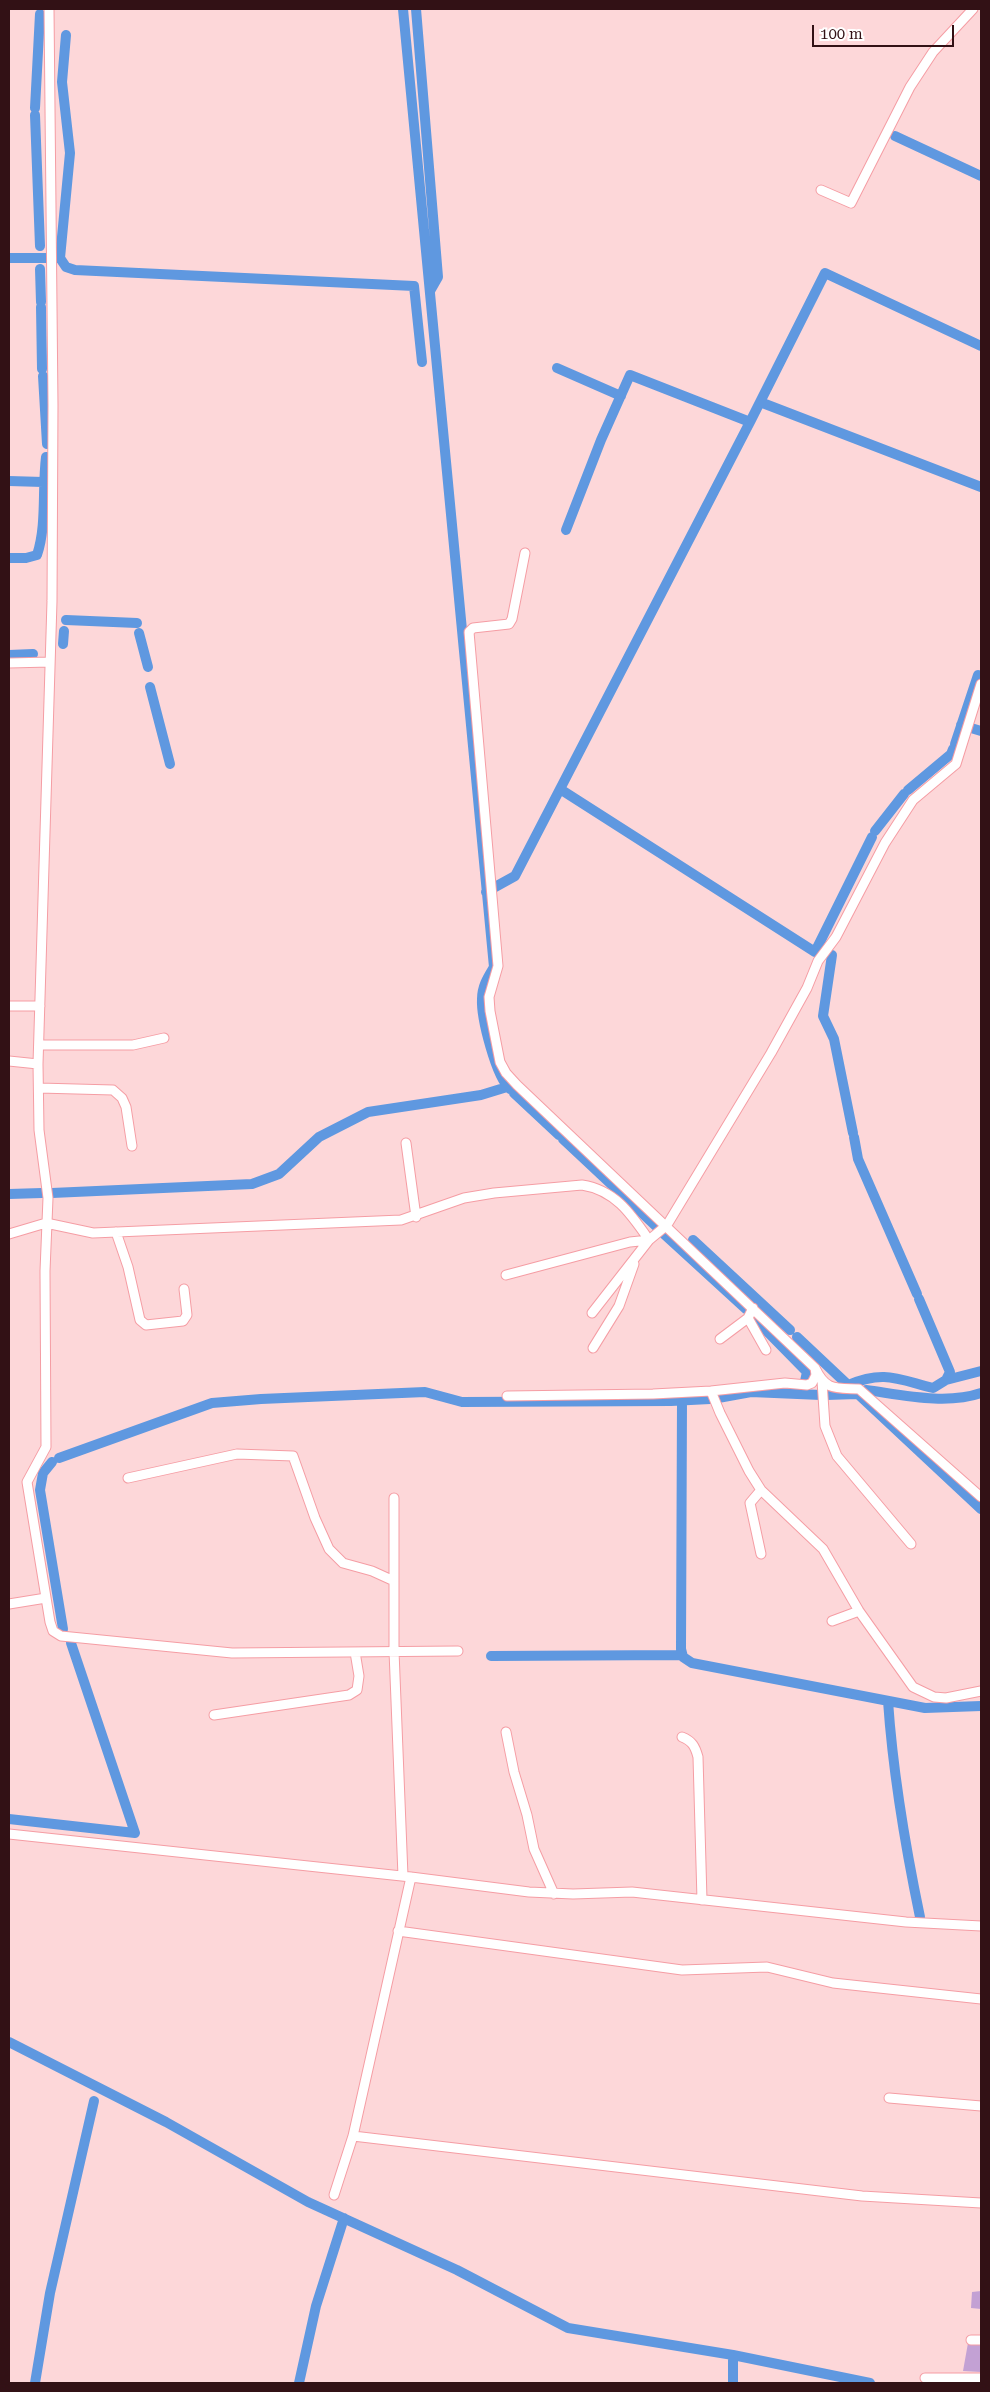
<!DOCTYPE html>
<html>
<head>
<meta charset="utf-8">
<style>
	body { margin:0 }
	#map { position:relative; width:990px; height:2392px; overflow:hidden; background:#fdd7d9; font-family:"Roboto Serif",serif }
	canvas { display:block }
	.frame { position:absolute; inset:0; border:10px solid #321115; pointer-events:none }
	.scale { position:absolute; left:812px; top:25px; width:142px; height:22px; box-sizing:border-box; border:2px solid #321115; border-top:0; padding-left:6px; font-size:15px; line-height:18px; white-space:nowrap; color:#321115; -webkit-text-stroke:4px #fff; paint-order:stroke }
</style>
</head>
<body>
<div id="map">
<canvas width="990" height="2392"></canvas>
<div class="frame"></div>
<div class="scale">100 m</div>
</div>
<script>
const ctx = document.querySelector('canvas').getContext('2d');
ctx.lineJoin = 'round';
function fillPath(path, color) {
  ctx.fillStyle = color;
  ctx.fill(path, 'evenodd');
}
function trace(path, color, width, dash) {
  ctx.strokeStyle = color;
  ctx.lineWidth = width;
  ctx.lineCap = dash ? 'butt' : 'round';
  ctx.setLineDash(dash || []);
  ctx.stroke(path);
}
fillPath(new Path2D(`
	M981,2291V2309L971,2308L972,2292Z
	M968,2343L981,2345V2372L963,2371Z`), '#c3a1d4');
trace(new Path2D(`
	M403,9L494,967C488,977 482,986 482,999C481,1018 496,1077 510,1089
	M416,9L438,277L430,291
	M66,35L62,82L70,153L60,258L66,267L75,270L414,286L422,362
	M35,108L40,14
	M35,115L40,246
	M895,136L981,176
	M9,258H60
	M40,269L41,302
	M41,307L42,369
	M557,368L621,396
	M43,376L47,444
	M760,402L981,487
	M750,422L825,273L981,346
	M9,481L43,482
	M9,558H26L37,555C47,525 42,489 46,457
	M66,620L137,623
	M139,633L148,667
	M63,644L64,631
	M9,655L33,654
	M150,687L170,764
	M961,725L981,731
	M955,744L978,675
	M560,789L815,952L872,837
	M908,790L951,754L953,749
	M875,831L904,794
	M486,892L515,876L750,422L630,375L601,440L566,530
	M832,955L823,1016L834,1039L853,1133
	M514,1093L559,1135
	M854,1137L858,1159L917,1294
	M563,1139L657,1227
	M52,1193L252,1184L279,1174L319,1137L368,1112L481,1095L507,1087
	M9,1194L42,1193
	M664,1234L746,1309
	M693,1240L790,1330
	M919,1299L950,1372L946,1380
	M752,1316L807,1372L805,1381
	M797,1337L848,1385C884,1370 897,1379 933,1388L946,1380L981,1371
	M866,1390C903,1395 946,1405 981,1393
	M826,1395L858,1394L981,1509
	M718,1398L751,1392L821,1395
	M682,1400L681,1649L683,1657L692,1663L925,1708L981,1706
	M59,1458L212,1403L261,1399L425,1392L462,1402L671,1401L710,1399
	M52,1462L43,1473L40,1490L63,1629
	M491,1656L682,1655
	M888,1701C893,1774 905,1845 920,1917
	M9,1819L135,1833L71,1643
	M9,2042L166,2122L308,2202L457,2270L568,2328L733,2355L870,2383
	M35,2383L50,2293L94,2101
	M299,2383L316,2306L344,2218
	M733,2383V2355`), '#5f98e0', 10);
const street = new Path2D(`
	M49,9L53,405L52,601L38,1064L39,1130L48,1198L45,1271L46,1447L27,1482L50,1622L53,1631L61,1636L232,1653L458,1651
	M821,190L851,203L910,87L933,52L973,9
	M525,553L512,619L509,624L473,628L469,632L498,966L489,997L490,1011L500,1062L506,1073L517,1085L815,1368C826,1391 835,1388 859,1389L981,1497
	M9,663L50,662
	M9,1006H40
	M39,1045H133L164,1038
	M9,1061L38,1064
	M39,1088L113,1090L122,1098L126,1107L132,1146
	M406,1143L416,1217
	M116,1232L128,1267L140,1320L146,1325L183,1321L187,1315L184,1289
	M9,1234L46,1223L93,1233L401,1220L464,1198L494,1193L582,1185C615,1190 631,1214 649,1240L667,1225L771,1053L807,988L818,961L836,937L885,843L913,800L956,764L981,684
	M506,1275L630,1242L649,1240L592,1313
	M748,1318L766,1350
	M720,1339L748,1318L753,1308
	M593,1348L619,1306L634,1264
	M822,1381L825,1426L837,1456L911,1544
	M711,1391L720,1413L749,1471L761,1490L823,1549L859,1611L913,1687L934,1697L946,1698L981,1691
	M507,1396L653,1394L711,1391L785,1383L807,1385L812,1383L816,1375L815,1368
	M128,1478L237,1454L293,1456L315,1518L329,1549L343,1563L372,1571L394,1581
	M394,1498V1651L403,1876
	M761,1554L750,1503L761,1490
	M9,1604L46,1598
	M832,1621L859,1611
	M214,1715L349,1695L357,1690L359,1676L355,1652
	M506,1732L514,1772L527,1815L534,1849L554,1894
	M682,1737C692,1741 695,1746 698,1757L702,1900
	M9,1834L411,1877L529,1892L573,1894L632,1892L906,1922L981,1926
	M398,1931L682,1970L767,1967L833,1983L981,1999
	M889,2098L981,2106
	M353,2136L862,2196L981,2203
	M334,2195L353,2136L411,1877
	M971,2340H981
	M925,2378H981`);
trace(street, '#f59da4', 11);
trace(street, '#fff', 9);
</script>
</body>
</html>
